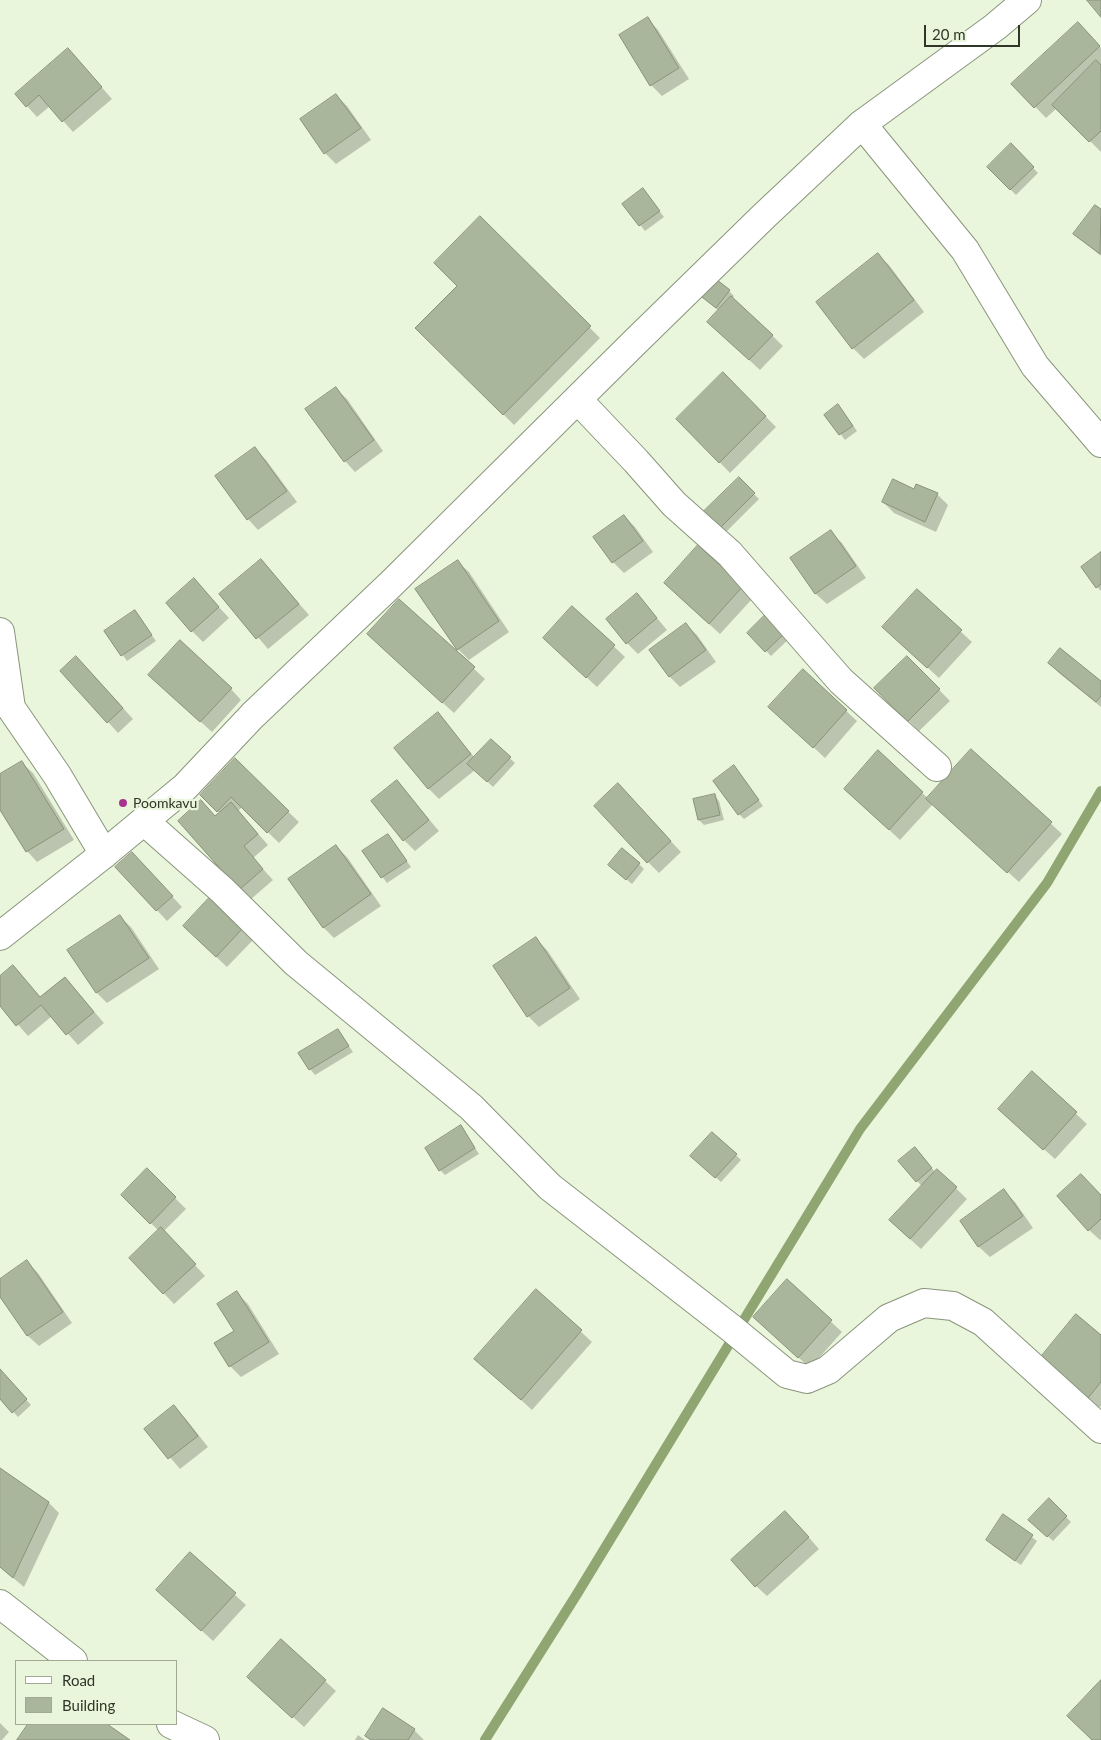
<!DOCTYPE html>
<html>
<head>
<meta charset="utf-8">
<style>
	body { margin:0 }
	#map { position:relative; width:1101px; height:1740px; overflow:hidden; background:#eaf6db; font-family:Lato,sans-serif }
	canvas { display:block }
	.legend { position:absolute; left:15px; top:1660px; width:162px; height:65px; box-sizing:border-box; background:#eaf6db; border:1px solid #a0a994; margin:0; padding:6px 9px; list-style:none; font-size:15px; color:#30352a }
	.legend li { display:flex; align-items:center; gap:10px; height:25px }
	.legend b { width:25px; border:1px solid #a0a994 }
	.scale { position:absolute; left:924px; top:25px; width:96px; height:22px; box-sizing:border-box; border:2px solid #30352a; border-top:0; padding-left:6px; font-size:15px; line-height:18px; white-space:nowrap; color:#30352a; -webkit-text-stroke:4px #eaf6db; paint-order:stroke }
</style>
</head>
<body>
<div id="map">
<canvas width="1101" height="1740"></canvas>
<ul class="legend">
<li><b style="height:6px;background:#fff"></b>Road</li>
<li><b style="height:14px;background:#aab69c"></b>Building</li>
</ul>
<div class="scale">20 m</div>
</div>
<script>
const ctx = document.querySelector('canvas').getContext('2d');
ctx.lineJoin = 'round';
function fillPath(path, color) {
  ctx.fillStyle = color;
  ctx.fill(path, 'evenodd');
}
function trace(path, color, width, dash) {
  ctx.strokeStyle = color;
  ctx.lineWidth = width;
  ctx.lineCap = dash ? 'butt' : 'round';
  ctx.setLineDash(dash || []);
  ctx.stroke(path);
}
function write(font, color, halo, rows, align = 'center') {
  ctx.font = font + ' Lato,sans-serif';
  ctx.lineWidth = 4.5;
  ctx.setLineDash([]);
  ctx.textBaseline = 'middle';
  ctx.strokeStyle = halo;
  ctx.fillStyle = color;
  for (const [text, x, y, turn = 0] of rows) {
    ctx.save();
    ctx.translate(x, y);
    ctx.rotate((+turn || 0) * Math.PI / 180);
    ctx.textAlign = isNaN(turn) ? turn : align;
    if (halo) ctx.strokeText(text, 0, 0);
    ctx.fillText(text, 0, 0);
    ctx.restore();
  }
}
fillPath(new Path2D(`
	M648,19L658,30L689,79L662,96L651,85L621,35Z
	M1088,34L1101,48V152L1057,108L1046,118L1013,84Z
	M68,49L112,99L73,132L50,106L37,117L27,106Z
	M336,95L347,106L371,140L336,164L325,153L302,119Z
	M1011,145L1038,173L1016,195L988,167Z
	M643,190L664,217L645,231L624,204Z
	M1096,206L1101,211V256L1075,234Z
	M480,218L600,338L514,425L417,328L458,286Z
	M878,255L889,265L924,312L864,359L853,348Z
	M729,291L734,296L733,298L783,346L760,370L720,333L719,311L705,299Z
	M723,374L776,427L730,473L678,419Z
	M336,389L347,399L383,451L355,472L345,461Z
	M843,411L857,431L845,440L826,415Z
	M255,449L266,460L297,502L258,530L248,519Z
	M739,479L759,499L725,533L705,512Z
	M915,491L937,494L948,505L936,532L894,513L883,502Z
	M624,516L635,527L653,552L624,573L613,562Z
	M831,532L842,543L866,578L827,604L816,594L792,558Z
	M698,547L753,598L720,634L676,594Z
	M1101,554V591L1097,587Z
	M261,560L309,615L268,649L221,594Z
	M458,562L469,572L509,632L469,660L458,649Z
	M204,591L229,618L203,642L192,631Z
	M917,591L972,642L939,678L895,638Z
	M399,600L485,679L454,713L379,645Z
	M647,606L667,630L638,654L627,643Z
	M573,608L625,657L597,687L556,649Z
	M135,612L156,641L127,661L106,631Z
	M768,614L791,637L771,656L749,633Z
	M686,625L697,635L716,662L680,687L669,676Z
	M907,657L950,701L919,731L876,688Z
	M1049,663L1101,682V707L1060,674Z
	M87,668L133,719L118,733L108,722Z
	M803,671L857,721L825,758L781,717Z
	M161,686L231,689L241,700L212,732Z
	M437,714L475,758L491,741L515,763L493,787L475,770L439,799L428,788Z
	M971,750L1062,834L1019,882L933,804L900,840L856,799L922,793L928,798Z
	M235,760L299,822L279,843L242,807L238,811L268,845L253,858L273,880L250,900L240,890L216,817L220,813L201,795Z
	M22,763L33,773L74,840L37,862L27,851L0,807V776Z
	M734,767L763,806L744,819L739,814Z
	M397,782L439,831L415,851L404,840Z
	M714,795L719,801L724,820L704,825L699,820Z
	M629,796L681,852L659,873L648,862Z
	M388,835L411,867L387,883L364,852Z
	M336,846L347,857L381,906L334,938L324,928Z
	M142,864L182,907L167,921L117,867Z
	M639,864L644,869L632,884L615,870Z
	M120,917L131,927L159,969L107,1003L97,993Z
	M242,929L253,940L227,967L195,937Z
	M536,939L547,950L580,999L539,1027L528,1016L494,966Z
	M0,978L41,998L65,978L104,1023L78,1045L52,1016L28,1036L0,1004Z
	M338,1030L353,1052L315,1075L310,1069Z
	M1032,1073L1087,1124L1055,1159L1010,1119Z
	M460,1127L465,1132L479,1154L445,1175L440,1170Z
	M920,1154L935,1172L937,1170L967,1199L921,1249L901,1231L922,1186L917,1181Z
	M736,1155L741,1160L721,1182L697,1161Z
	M147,1170L186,1209L164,1231L205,1276L174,1304L130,1258L159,1231L122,1195Z
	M1004,1191L1015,1202L1033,1228L990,1257L979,1247L961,1221Z
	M1101,1196V1239L1100,1240L1089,1230Z
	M27,1262L38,1273L72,1323L39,1346L28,1336L0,1295V1280Z
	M787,1281L842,1332L810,1368L766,1328Z
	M537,1291L592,1342L532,1410L487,1369Z
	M237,1293L248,1304L279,1354L241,1377L230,1366L216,1343L235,1331Z
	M1101,1336V1406L1099,1408L1053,1369Z
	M0,1370L31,1405L18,1417L0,1397Z
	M174,1407L185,1418L208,1447L180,1469L146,1429Z
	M0,1469L48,1502L59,1513L24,1587L0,1567Z
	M1049,1500L1071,1522L1053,1541L1030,1520Z
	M1004,1516L1037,1541L1021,1565L992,1545Z
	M796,1523L819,1549L767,1596L756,1586Z
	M190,1554L246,1605L213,1641L169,1601Z
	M325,1681L336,1691L304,1727L260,1687Z
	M0,1723L9,1732L2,1740H0Z
	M30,1724H104L128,1740H18Z
	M414,1730L424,1740H371L366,1736Z
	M358,1735L365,1740H355Z`), '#0003');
trace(new Path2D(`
	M485,1740L577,1594L860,1129L1047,883L1101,791`), '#8fa572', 10);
const building = new Path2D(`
	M1087,0H1101V17Z
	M648,17L679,68L650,86L619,35Z
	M1078,22L1100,46L1034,108L1011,84Z
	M68,48L102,87L62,122L39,95L26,107L15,94Z
	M1096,60L1101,65V131L1089,142L1052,105Z
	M336,94L361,128L324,154L300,119Z
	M1011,143L1034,167L1010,190L987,167Z
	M643,188L660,211L639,226L622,204Z
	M1095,205L1101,209L1100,254L1073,234Z
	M480,216L591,326L503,415L415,328L457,286L434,263Z
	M878,253L914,300L852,349L816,302Z
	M712,276L730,290L716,308L698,294Z
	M731,296L773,335L749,360L707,322Z
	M723,372L766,416L719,463L676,419Z
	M336,387L374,440L344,462L305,409Z
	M838,404L853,426L839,435L824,415Z
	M255,447L287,491L247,520L215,476Z
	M739,477L755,493L719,529L703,512Z
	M893,479L914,489L916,484L938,493L925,522L882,502Z
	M624,515L643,541L612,563L593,537Z
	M831,530L856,566L815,594L790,558Z
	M698,545L743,586L709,624L664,583Z
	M1101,552V584L1096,588L1081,567Z
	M261,559L299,604L256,639L219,594Z
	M458,560L499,621L457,650L415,589Z
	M194,578L219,607L191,632L166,603Z
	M917,589L962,630L927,668L882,627Z
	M637,593L657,618L626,644L606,619Z
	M399,599L475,667L442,703L367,634Z
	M572,606L615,645L586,678L543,638Z
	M135,610L152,635L121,656L104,631Z
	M768,612L786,632L765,652L747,633Z
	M686,623L706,650L669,677L649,650Z
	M180,640L232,688L200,722L148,675Z
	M1060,648L1101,681V696L1096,702L1048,663Z
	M76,656L123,708L107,723L60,671Z
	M907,656L940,689L907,722L874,688Z
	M803,669L847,710L813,748L768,707Z
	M438,712L471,754L428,789L394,748Z
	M491,739L511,757L487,782L467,764Z
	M971,749L1052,822L1007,873L926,799Z
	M878,750L923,792L889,830L844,789Z
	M235,758L289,811L267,833L231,797L217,812L200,795Z
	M22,761L64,829L26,852L0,810V774Z
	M734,765L759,800L738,815L713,781Z
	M397,780L429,820L403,841L371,801Z
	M618,783L671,841L647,863L594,806Z
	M715,794L720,815L698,820L693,799Z
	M201,800L215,816L231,802L258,834L244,846L263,869L239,890L178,821Z
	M388,834L407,861L381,878L362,851Z
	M336,845L371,894L323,928L288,879Z
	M622,848L640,863L626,880L608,865Z
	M132,852L173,896L156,911L115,867Z
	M210,897L243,928L216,957L183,926Z
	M120,915L149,958L96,993L67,950Z
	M536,937L570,988L527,1017L493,966Z
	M13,965L40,997L65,977L94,1012L66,1035L41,1005L16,1026L0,1006V976Z
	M338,1029L349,1046L309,1070L298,1053Z
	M1032,1071L1077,1112L1043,1150L998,1109Z
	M461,1125L475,1148L439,1171L425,1148Z
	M712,1132L737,1154L715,1178L690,1156Z
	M915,1147L932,1168L916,1182L898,1161Z
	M147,1168L176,1197L150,1224L121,1195Z
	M937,1169L957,1187L910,1239L889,1220Z
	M1081,1174L1101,1195V1219L1088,1231L1057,1196Z
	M1004,1189L1023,1216L978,1247L960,1221Z
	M161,1227L196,1264L163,1294L129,1258Z
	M27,1260L63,1312L27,1336L0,1297V1279Z
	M787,1279L832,1320L798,1358L753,1317Z
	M536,1289L582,1330L521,1400L474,1359Z
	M237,1291L269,1342L229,1367L214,1343L234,1331L217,1304Z
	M1076,1314L1101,1335V1382L1088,1398L1040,1358Z
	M0,1369L27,1399L12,1413L0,1399Z
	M174,1405L198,1436L168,1459L144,1429Z
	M0,1468L49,1502L13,1578L0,1567Z
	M1049,1498L1067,1516L1047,1537L1028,1520Z
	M785,1511L809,1537L755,1587L731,1560Z
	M1003,1514L1033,1535L1015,1561L986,1540Z
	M190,1552L236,1593L201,1631L156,1590Z
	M281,1639L326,1680L292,1718L247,1677Z
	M1101,1680V1740H1092L1067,1716Z
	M383,1708L415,1729L408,1740H371L365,1736Z
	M28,1724H107L130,1740H17Z`);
fillPath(building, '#aab69c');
trace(building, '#879279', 1);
const minor = new Path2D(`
	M862,124L965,250L1035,366L1101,443
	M578,400L636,461L674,504L730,554L841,681L937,767
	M144,821L222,890L296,963L471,1107L550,1187L731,1328L787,1374L807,1379L828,1370L889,1318L924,1303L953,1306L983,1322L1101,1429
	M0,1604L73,1661
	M171,1724L205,1740`);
const tertiary = new Path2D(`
	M0,632L11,708L57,775L104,854`);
const primary = new Path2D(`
	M0,936L104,854L185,787L253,715L391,584L634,343L764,216L862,124L995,27L1027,0`);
trace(minor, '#89957c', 30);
trace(tertiary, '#89957c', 30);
trace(primary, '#89957c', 30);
trace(minor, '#fff', 28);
trace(tertiary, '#fff', 28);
trace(primary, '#fff', 28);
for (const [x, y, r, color] of [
	[123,803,5,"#a73590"]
]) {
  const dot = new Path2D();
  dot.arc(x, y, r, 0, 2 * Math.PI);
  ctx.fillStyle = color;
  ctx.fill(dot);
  trace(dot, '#eaf6db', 2);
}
write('14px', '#30352a', '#eaf6db', [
	["Poomkavu",133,803]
], 'left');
</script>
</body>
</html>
